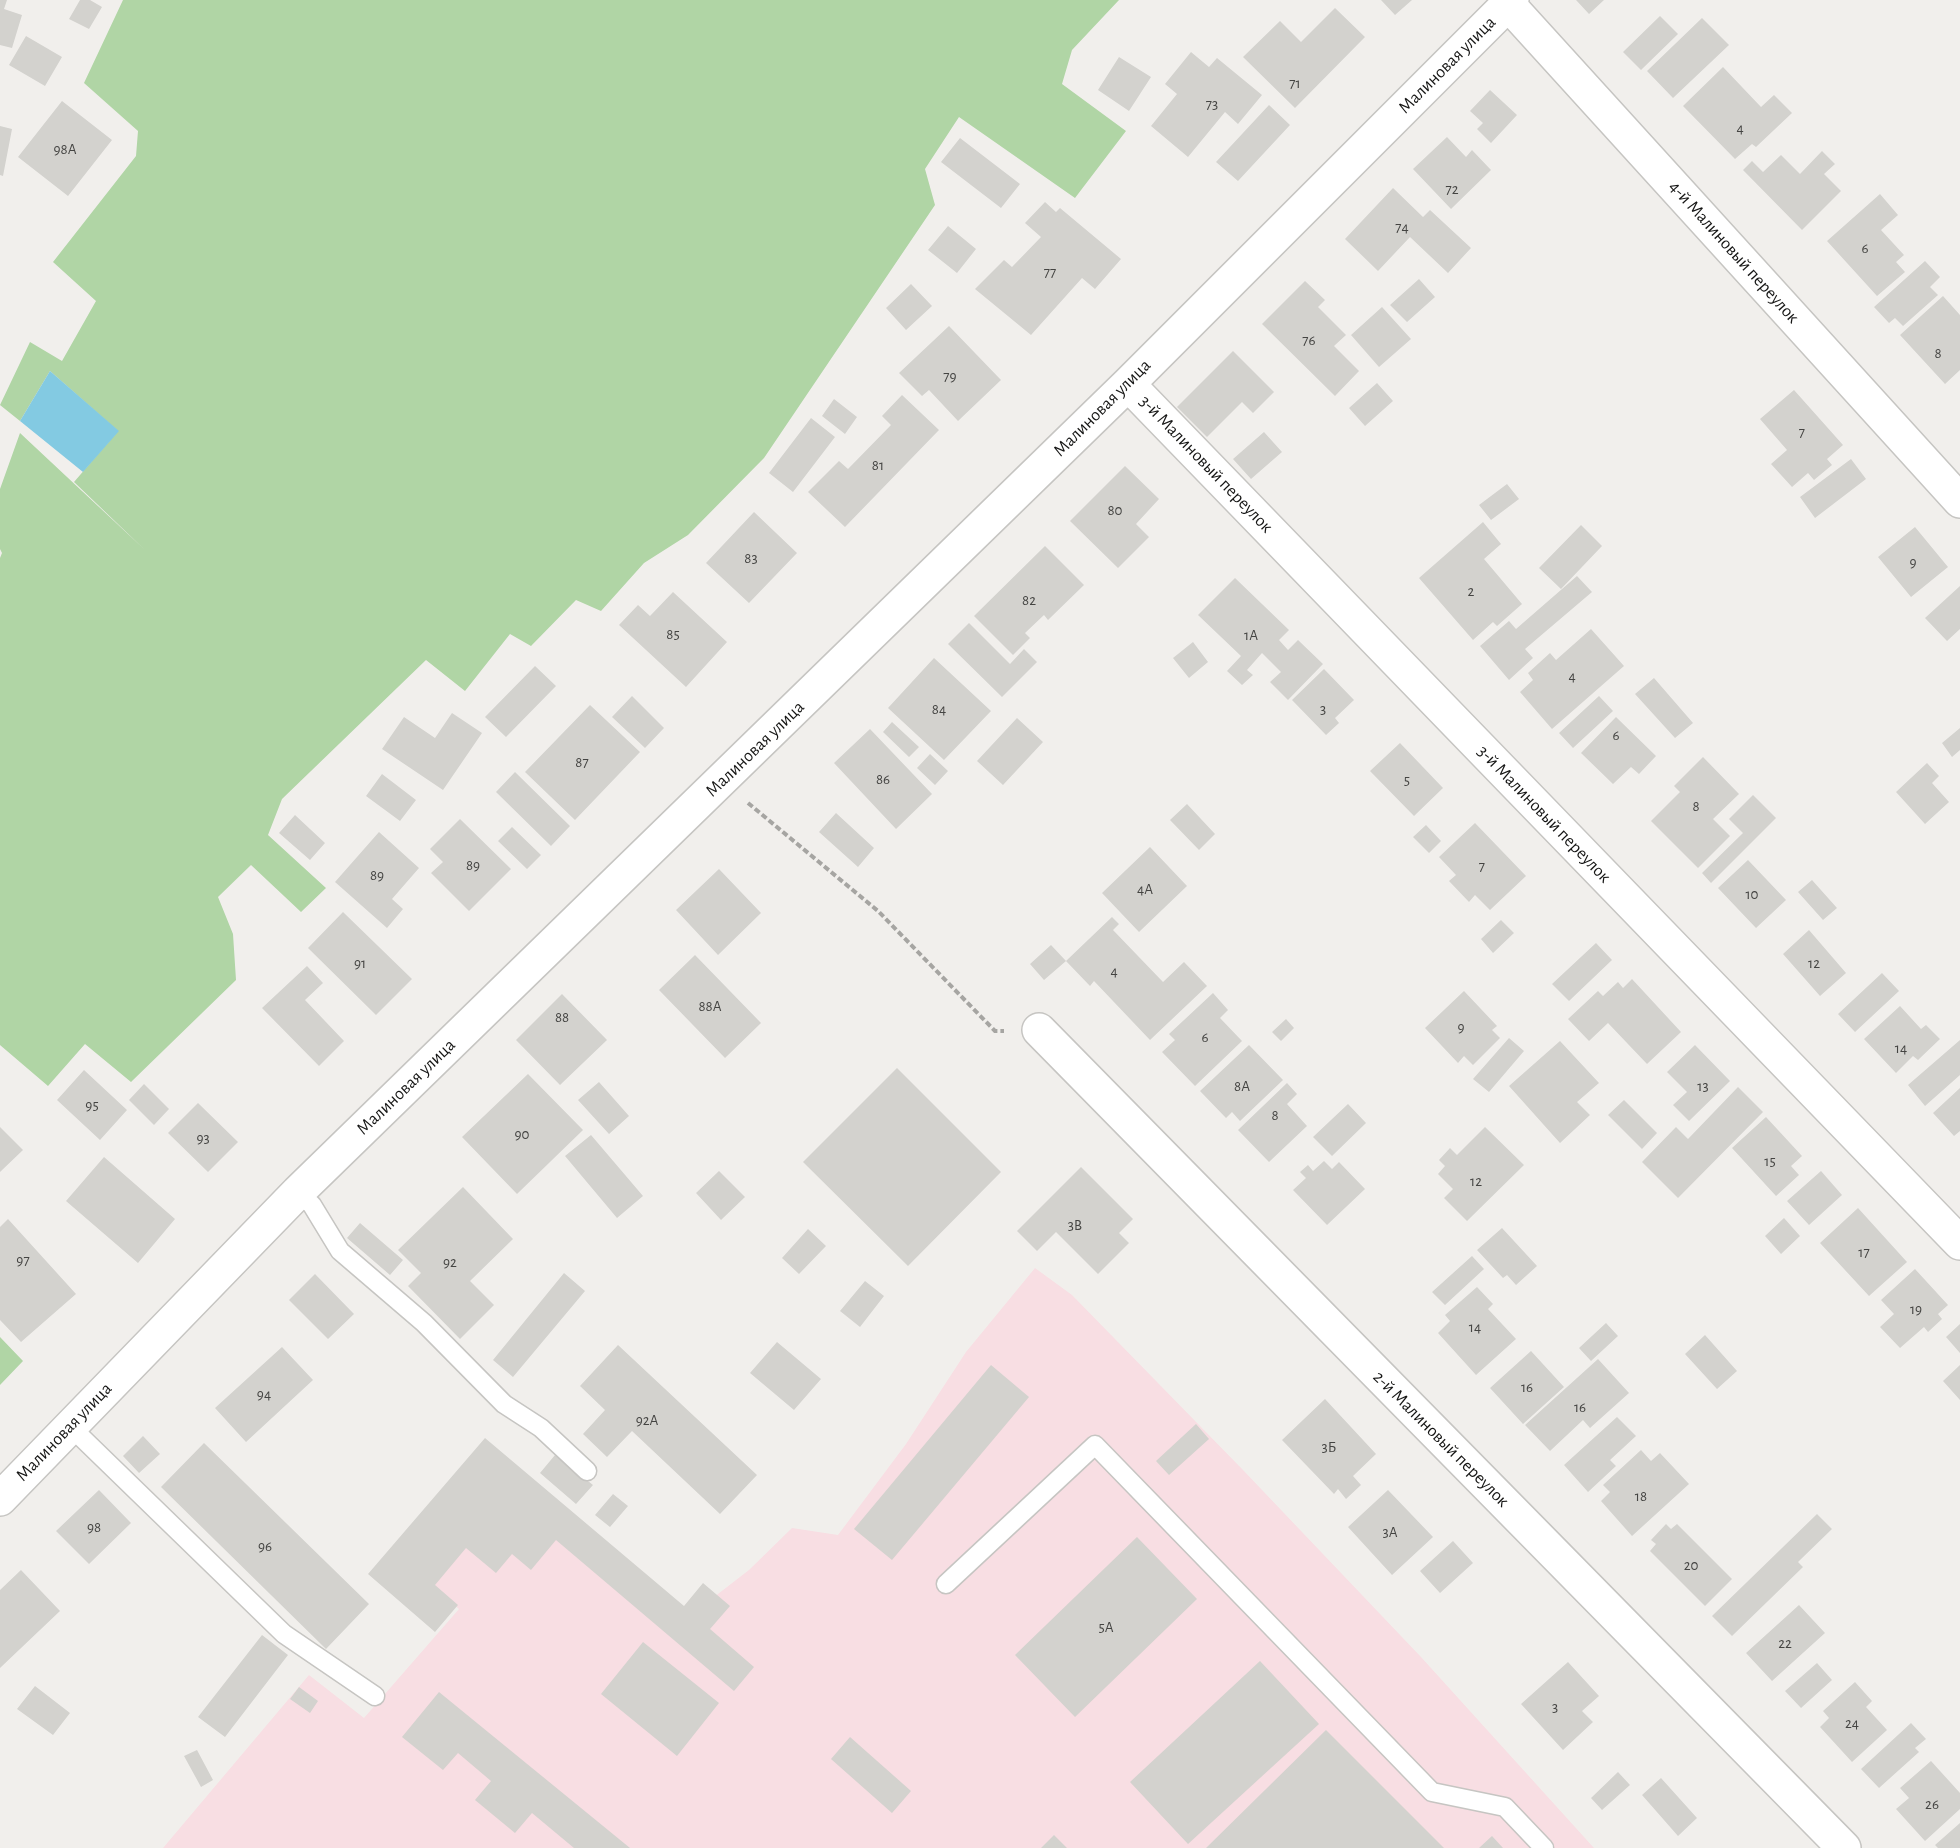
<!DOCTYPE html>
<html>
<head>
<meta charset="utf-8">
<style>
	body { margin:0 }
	canvas { display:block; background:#f1efec }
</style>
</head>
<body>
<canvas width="1960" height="1848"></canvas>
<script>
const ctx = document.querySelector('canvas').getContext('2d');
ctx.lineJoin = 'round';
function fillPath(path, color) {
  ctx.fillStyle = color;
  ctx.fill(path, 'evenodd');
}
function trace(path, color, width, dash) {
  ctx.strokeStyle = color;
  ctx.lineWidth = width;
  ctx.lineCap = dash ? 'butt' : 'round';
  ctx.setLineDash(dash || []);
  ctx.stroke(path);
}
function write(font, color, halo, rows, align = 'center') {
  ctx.font = font + ' "Alegreya Sans",sans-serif';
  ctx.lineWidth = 4.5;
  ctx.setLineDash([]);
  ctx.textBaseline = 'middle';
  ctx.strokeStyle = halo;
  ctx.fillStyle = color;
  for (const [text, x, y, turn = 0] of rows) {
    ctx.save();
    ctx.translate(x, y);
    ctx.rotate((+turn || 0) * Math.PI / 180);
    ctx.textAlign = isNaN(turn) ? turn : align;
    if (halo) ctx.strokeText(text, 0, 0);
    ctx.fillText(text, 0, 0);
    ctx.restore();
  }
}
fillPath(new Path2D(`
	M1035,1268L1072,1295L1243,1470L1421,1657L1594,1848H163L309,1675L364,1718L459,1609L393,1554L468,1465L683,1621L749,1570L792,1528L838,1535L906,1444L966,1352Z`), '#f8dee3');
fillPath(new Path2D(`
	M123,0H1119L1072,50L1062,84L1126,131L1075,198L959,117L925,169L935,205L764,458L688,535L644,563L601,611L576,600L531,646L510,634L465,691L426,660L282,799L268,835L326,888L301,912L251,865L218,897L233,934L236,980L131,1082L85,1044L48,1086L0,1045V558L2,553L0,549V489L20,433L145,550L74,482L118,431L50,371L20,421L0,405L30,342L62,361L96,301L53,262L136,156L138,131L84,83Z
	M0,1337L23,1361L0,1385Z`), '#b0d5a5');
fillPath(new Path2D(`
	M50,371L119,431L83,472L20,421Z`), '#83cae2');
fillPath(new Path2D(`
	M0,0H7L4,9L22,15L12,48L0,45Z
	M80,0H90L102,7L89,29L69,19Z
	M1381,0H1412L1395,15Z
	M1576,0H1604L1589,14Z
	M1335,8L1365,37L1295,108L1243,57L1280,21L1301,42Z
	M1660,16L1678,34L1641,70L1623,52Z
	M1702,18L1729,45L1673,98L1647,71Z
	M26,36L62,57L45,86L9,65Z
	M1191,52L1209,67L1217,58L1262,95L1238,124L1225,112L1188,157L1151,126L1177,94L1165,84Z
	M1119,57L1151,77L1129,111L1098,90Z
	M1723,67L1761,107L1774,95L1792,113L1756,147L1752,144L1735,159L1683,106Z
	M1490,90L1517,115L1491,143L1477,129L1483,123L1470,111Z
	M62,101L112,140L68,196L18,157Z
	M1269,105L1290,125L1238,181L1216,162Z
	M0,126L12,129L3,176L0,175Z
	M1447,137L1466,157L1472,150L1491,170L1451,209L1413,169Z
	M960,138L1020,184L1001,208L941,162Z
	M1822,151L1835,164L1824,174L1841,191L1802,230L1743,170L1752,161L1763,172L1781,155L1800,174Z
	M1393,188L1423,217L1430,210L1471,248L1448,273L1410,237L1378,271L1345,239Z
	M1880,194L1898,215L1881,230L1904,255L1896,262L1905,272L1877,296L1827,241Z
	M1045,202L1056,212L1060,208L1121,259L1095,289L1082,278L1031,335L975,289L1004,260L1012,267L1041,237L1025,223Z
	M948,226L976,249L957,273L928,250Z
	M1925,261L1940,277L1930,287L1938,295L1903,326L1895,318L1889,323L1874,307Z
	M1419,279L1435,297L1407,322L1390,305Z
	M1305,281L1325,300L1318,307L1346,335L1334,346L1359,371L1335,396L1262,324Z
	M911,284L932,306L906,330L886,308Z
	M1943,296L1960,315V370L1945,384L1900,335Z
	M1382,307L1411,339L1379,367L1351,335Z
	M949,326L1001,380L958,421L929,390L922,396L899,373Z
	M1233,351L1274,392L1253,413L1242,402L1207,437L1177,407Z
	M1377,383L1393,401L1365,426L1349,408Z
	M1794,390L1843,445L1827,459L1832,465L1814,480L1808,473L1792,487L1771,464L1787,450L1760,419Z
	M902,395L939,430L845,527L808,492L839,461L848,469L891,425L882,416Z
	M834,399L857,417L845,434L822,416Z
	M811,418L835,437L793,492L769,473Z
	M1264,432L1282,452L1251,479L1233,459Z
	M1851,459L1866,479L1815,518L1800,497Z
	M1125,466L1159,499L1136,524L1149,537L1118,568L1070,521Z
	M1507,484L1519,499L1491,520L1479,505Z
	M754,512L797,553L749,603L706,563Z
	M1483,522L1501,544L1484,559L1522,604L1497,626L1493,622L1473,640L1419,578Z
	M1581,525L1602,546L1561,589L1539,568Z
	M1915,527L1948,567L1911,597L1878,557Z
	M1045,546L1084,585L1048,620L1044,615L1025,633L1030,638L1013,655L974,616Z
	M1577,576L1592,592L1525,649L1533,658L1509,680L1480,646L1509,621L1516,629Z
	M1235,578L1289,630L1279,640L1288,650L1298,640L1323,664L1288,700L1270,682L1281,672L1262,653L1247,670L1253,675L1242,685L1227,671L1241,656L1198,615Z
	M1960,586V629L1947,641L1925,618Z
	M673,592L727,642L686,687L619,625L638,605L650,616Z
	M969,623L1010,664L1024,649L1037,662L1002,697L948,644Z
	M1591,629L1624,666L1552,729L1520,692L1533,680L1528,673L1550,653L1556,660Z
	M1193,642L1208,662L1189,678L1173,658Z
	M934,658L991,711L944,760L888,708Z
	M535,666L556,686L506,737L485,717Z
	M1324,669L1354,700L1335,718L1339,723L1326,735L1292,700Z
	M1654,678L1693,723L1675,738L1635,694Z
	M632,696L664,728L645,748L612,717Z
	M1599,696L1613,711L1573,748L1559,733Z
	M590,705L640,752L575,820L525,772Z
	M452,713L482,733L443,790L382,749L404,717L435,738Z
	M1616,717L1656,756L1639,774L1631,767L1613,784L1581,753Z
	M1017,718L1043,742L1003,785L977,761Z
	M892,722L919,747L909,757L883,732Z
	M1960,728V750L1952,757L1942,743Z
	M870,729L932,794L896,829L834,763Z
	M1400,743L1443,788L1414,816L1370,771Z
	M930,754L948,771L935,785L917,768Z
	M1703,757L1739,794L1713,819L1730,836L1698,868L1651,821L1680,792L1674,786Z
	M1927,763L1939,776L1932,783L1949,802L1925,824L1896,792Z
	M515,772L570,826L551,846L496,792Z
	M382,774L416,800L400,821L366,796Z
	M1753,795L1776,818L1711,883L1702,873L1743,833L1729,819Z
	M1187,804L1215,834L1199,850L1170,820Z
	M836,813L874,848L858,867L819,832Z
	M295,815L325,843L310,860L279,833Z
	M460,819L511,869L469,911L431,873L443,862L430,849Z
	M1475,823L1526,876L1490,910L1475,895L1469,902L1449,881L1456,875L1439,857Z
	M1426,825L1441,841L1429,853L1413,837Z
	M512,827L541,855L527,869L498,841Z
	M379,832L419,868L392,899L403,909L387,928L335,882Z
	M1150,847L1187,886L1139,932L1102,893Z
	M1748,860L1786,900L1756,928L1718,888Z
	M719,869L761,913L718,955L676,910Z
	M1812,880L1837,908L1823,920L1798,892Z
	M343,912L412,979L376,1015L308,948Z
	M1112,917L1119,924L1113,930L1163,982L1184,962L1207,986L1150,1040L1094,981L1090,986L1066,961Z
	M1501,920L1514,933L1493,953L1481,939Z
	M1809,930L1846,973L1820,996L1783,954Z
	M1596,943L1612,960L1569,1001L1552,984Z
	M1051,945L1066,961L1044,980L1030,964Z
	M695,955L761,1023L725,1058L659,990Z
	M307,966L323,983L305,1000L344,1041L319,1066L262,1008Z
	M1882,973L1899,991L1855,1032L1838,1014Z
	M1632,979L1681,1032L1647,1064L1608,1023L1589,1041L1568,1019L1598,991L1603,996L1618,982L1623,988Z
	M1464,991L1497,1026L1492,1030L1500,1038L1473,1065L1464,1056L1458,1063L1425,1028Z
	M1213,993L1228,1010L1220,1018L1242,1041L1195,1086L1162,1052L1175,1040L1169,1034Z
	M562,994L607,1040L560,1085L516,1040Z
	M1900,1006L1921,1029L1926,1025L1940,1039L1918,1060L1913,1056L1896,1073L1864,1039Z
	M1286,1019L1294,1028L1281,1041L1272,1032Z
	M1509,1038L1524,1051L1489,1092L1473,1079Z
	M1960,1040V1075L1925,1106L1908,1085Z
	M1560,1041L1599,1083L1577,1102L1590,1115L1560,1143L1509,1086Z
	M1249,1045L1283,1080L1240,1121L1232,1112L1226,1118L1200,1091Z
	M1695,1045L1730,1081L1689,1121L1673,1105L1687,1092L1667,1072Z
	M897,1068L1001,1172L908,1266L803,1162Z
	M84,1070L127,1110L100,1140L57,1100Z
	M528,1074L583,1130L517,1194L462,1137Z
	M599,1082L629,1116L609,1134L578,1100Z
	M1287,1083L1297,1094L1287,1104L1307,1126L1269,1162L1238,1130Z
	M144,1084L169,1109L154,1125L129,1100Z
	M1738,1087L1763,1112L1678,1198L1642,1162L1676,1127L1688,1139Z
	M1960,1088V1131L1954,1136L1933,1113Z
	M1624,1100L1657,1133L1642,1149L1608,1115Z
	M198,1103L238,1142L208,1172L168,1133Z
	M1348,1104L1366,1123L1332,1156L1313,1137Z
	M1766,1117L1802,1156L1791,1166L1799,1175L1776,1196L1732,1148Z
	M0,1127L23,1150L0,1172Z
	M1485,1127L1524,1165L1467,1221L1444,1198L1453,1189L1438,1174L1445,1166L1439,1160L1450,1148L1457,1155Z
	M591,1135L643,1196L617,1218L565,1156Z
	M104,1157L175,1219L138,1263L66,1201Z
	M1324,1161L1332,1169L1339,1162L1365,1189L1327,1225L1293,1190L1306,1178L1300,1172L1308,1165L1313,1171Z
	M1081,1167L1133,1219L1119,1233L1129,1243L1098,1274L1056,1232L1037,1251L1017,1231Z
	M719,1171L745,1197L721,1220L696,1193Z
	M1821,1171L1842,1195L1809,1225L1787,1201Z
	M463,1187L513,1239L470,1281L494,1305L460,1339L408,1286L421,1273L398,1250Z
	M1858,1208L1907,1262L1869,1296L1820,1243Z
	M1784,1218L1800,1236L1781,1254L1765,1236Z
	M8,1219L76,1294L21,1342L0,1320V1227Z
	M360,1223L403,1260L390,1275L347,1238Z
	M1502,1228L1537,1266L1516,1285L1507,1275L1503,1278L1477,1250Z
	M808,1229L826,1246L799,1274L782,1258Z
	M1472,1256L1484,1269L1445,1305L1432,1292Z
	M1915,1269L1948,1305L1938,1314L1942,1319L1928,1332L1924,1327L1900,1348L1880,1327L1894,1314L1881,1300Z
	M564,1273L585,1291L513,1377L493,1360Z
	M315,1274L354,1314L328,1339L289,1300Z
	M865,1281L884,1296L860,1327L840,1311Z
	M1477,1287L1493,1304L1488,1309L1516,1339L1476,1375L1438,1333L1450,1321L1445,1315Z
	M1606,1323L1618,1336L1591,1361L1579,1348Z
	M1960,1324V1353L1946,1337Z
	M1705,1335L1737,1371L1717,1389L1685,1354Z
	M777,1342L821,1379L794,1410L750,1373Z
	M618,1345L757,1475L720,1514L632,1431L607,1457L583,1434L605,1410L580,1386Z
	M282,1347L313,1380L246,1442L215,1408Z
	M1531,1351L1564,1387L1523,1424L1490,1388Z
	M1598,1359L1629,1393L1590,1428L1583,1420L1550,1451L1525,1425Z
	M991,1365L1029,1397L892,1560L854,1529Z
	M1960,1365V1400L1943,1381Z
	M1325,1399L1376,1454L1353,1476L1361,1485L1346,1499L1338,1489L1334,1494L1282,1440Z
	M1617,1417L1636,1436L1610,1460L1616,1466L1588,1492L1564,1465Z
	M1196,1424L1209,1439L1169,1475L1156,1461Z
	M143,1436L160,1454L139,1473L123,1456Z
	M485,1438L684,1606L703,1583L730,1606L710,1629L754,1667L734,1691L556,1540L531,1570L512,1554L496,1573L466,1548L435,1585L458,1605L435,1632L368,1574Z
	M204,1443L369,1604L326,1649L161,1487Z
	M1641,1450L1651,1461L1660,1453L1689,1484L1632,1536L1601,1501L1610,1492L1603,1485Z
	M555,1455L593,1485L576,1504L540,1473Z
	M99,1490L131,1523L89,1564L56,1531Z
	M1388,1490L1433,1537L1392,1575L1348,1527Z
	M613,1494L628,1506L610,1527L595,1515Z
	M1817,1514L1832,1529L1798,1562L1803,1567L1732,1636L1712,1616Z
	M1666,1524L1671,1529L1677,1524L1732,1579L1705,1606L1650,1551L1656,1544L1651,1540Z
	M1137,1537L1197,1599L1075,1717L1015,1655Z
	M1453,1541L1473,1563L1440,1593L1420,1571Z
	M21,1570L60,1611L0,1668V1590Z
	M1799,1605L1825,1633L1772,1681L1746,1653Z
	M262,1635L288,1655L225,1737L198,1717Z
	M643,1642L719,1703L677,1756L601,1694Z
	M1260,1661L1319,1724L1188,1844L1130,1782Z
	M1568,1662L1599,1696L1582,1711L1593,1722L1563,1750L1521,1704Z
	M1817,1663L1832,1680L1801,1708L1785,1691Z
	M1855,1682L1872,1701L1866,1707L1887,1730L1852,1762L1820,1727L1829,1718L1823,1711Z
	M35,1686L70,1713L53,1735L17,1709Z
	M299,1687L318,1701L310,1713L290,1699Z
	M439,1692L630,1848H574L532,1813L515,1833L475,1800L491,1781L458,1753L443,1770L402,1737Z
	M1911,1723L1926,1739L1915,1748L1919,1752L1879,1788L1861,1769Z
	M1326,1730L1444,1848H1206Z
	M850,1737L911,1791L892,1813L831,1759Z
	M197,1750L213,1780L201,1787L184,1756Z
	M1931,1761L1960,1793V1809L1925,1841L1896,1809L1909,1798L1900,1788Z
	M1618,1772L1630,1785L1602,1810L1591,1798Z
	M1661,1778L1697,1818L1678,1836L1642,1795Z
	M1960,1823V1848H1938L1935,1845Z
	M1054,1835L1067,1848H1041Z
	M1492,1836L1503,1848H1479Z`), '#d3d2ce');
const service = new Path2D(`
	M298,1192L312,1205L340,1251L424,1323L504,1404L541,1428L587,1471
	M68,1427L76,1432L284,1634L375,1696
	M946,1584L1095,1445L1432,1792L1505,1807L1544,1848`);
const minor = new Path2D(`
	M1508,4L1960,501
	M1128,384L1960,1243
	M1039,1030L1844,1848
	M0,1499L298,1192L1128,384L1512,0`);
trace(service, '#c6c5c2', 21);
trace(minor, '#c6c5c2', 36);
trace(new Path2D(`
	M748,803L878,911L995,1031H1004`), '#a6a5a2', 4, [6, 3]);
trace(service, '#fff', 18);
trace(minor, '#fff', 33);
write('15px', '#444442', null, [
	["71",1295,83],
	["73",1212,104],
	["4",1740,128],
	["98А",65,149],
	["72",1452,189],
	["74",1402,227],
	["6",1865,248],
	["77",1050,272],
	["76",1309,340],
	["8",1938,353],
	["79",950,376],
	["7",1802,432],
	["81",878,465],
	["80",1115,510],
	["83",751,558],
	["9",1913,562],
	["2",1471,591],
	["82",1029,600],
	["85",673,634],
	["1А",1251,635],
	["4",1572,676],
	["84",939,709],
	["3",1323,709],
	["6",1616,735],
	["87",582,762],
	["86",883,779],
	["5",1407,780],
	["8",1696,806],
	["89",473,865],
	["7",1482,866],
	["89",377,875],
	["4А",1145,889],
	["10",1752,894],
	["91",360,963],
	["12",1814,963],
	["4",1114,971],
	["88А",710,1006],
	["88",562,1017],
	["9",1461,1027],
	["6",1205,1037],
	["14",1901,1048],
	["8А",1242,1086],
	["13",1703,1086],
	["95",92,1105],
	["8",1275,1115],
	["90",522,1134],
	["93",203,1138],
	["15",1770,1161],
	["12",1476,1181],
	["3В",1075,1225],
	["17",1864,1252],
	["97",23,1260],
	["92",450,1262],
	["19",1916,1309],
	["14",1475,1327],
	["16",1527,1387],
	["94",264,1394],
	["16",1580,1407],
	["92А",647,1420],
	["3Б",1329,1447],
	["18",1641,1496],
	["98",94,1527],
	["3А",1390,1532],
	["96",265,1546],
	["20",1691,1565],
	["5А",1106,1627],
	["22",1785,1643],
	["3",1555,1707],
	["24",1852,1723],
	["26",1932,1804]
]);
write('18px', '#151514', '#fff', [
	["Малиновая улица",1447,65,-45],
	["4-й Малиновый переулок",1734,252,48],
	["Малиновая улица",1102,408,-45],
	["3-й Малиновый переулок",1206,464,46],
	["Малиновая улица",755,749,-44],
	["3-й Малиновый переулок",1544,814,46],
	["Малиновая улица",406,1087,-44],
	["Малиновая улица",64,1432,-46],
	["2-й Малиновый переулок",1441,1439,45]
]);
</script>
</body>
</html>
